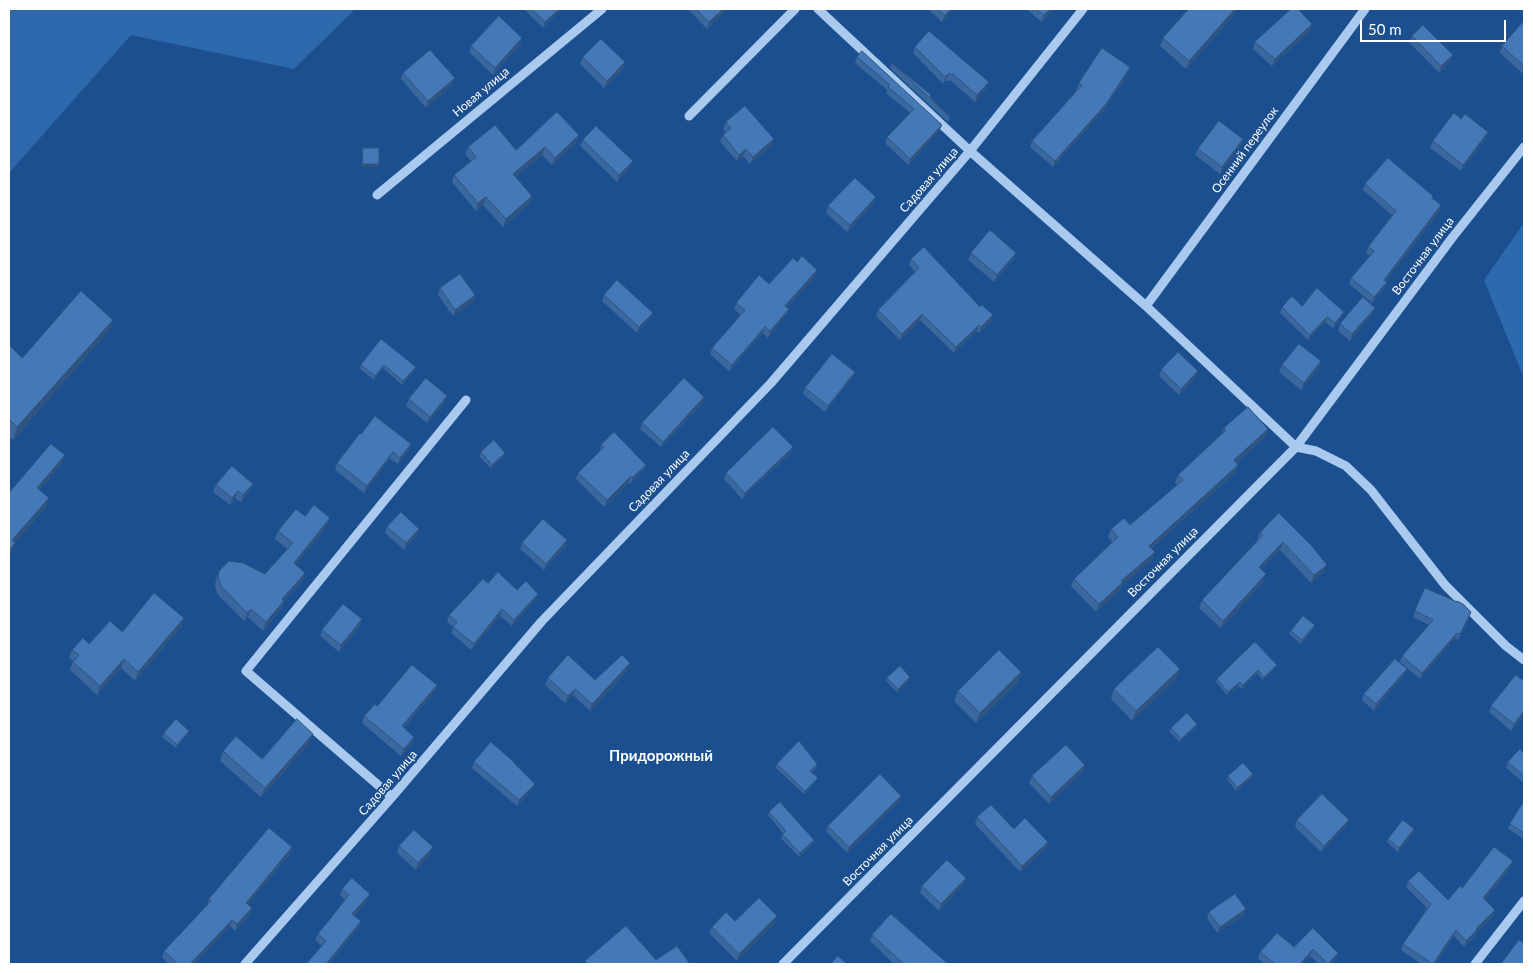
<!DOCTYPE html>
<html>
<head>
<meta charset="utf-8">
<style>
	body { margin:0 }
	#map { position:relative; width:1533px; height:973px; overflow:hidden; background:#1b4f8f; font-family:Lato,sans-serif }
	canvas { display:block }
	.frame { position:absolute; inset:0; border:10px solid #fff; pointer-events:none }
	.scale { position:absolute; left:1360px; top:20px; width:146px; height:22px; box-sizing:border-box; border:2px solid #fff; border-top:0; padding-left:6px; font-size:15px; line-height:18px; white-space:nowrap; color:#fff; -webkit-text-stroke:4px #1b4f8f; paint-order:stroke }
</style>
</head>
<body>
<div id="map">
<canvas width="1533" height="973"></canvas>
<div class="frame"></div>
<div class="scale">50 m</div>
</div>
<script>
const ctx = document.querySelector('canvas').getContext('2d');
ctx.lineJoin = 'round';
function fillPath(path, color) {
  ctx.fillStyle = color;
  ctx.fill(path, 'evenodd');
}
function trace(path, color, width, dash) {
  ctx.strokeStyle = color;
  ctx.lineWidth = width;
  ctx.lineCap = dash ? 'butt' : 'round';
  ctx.setLineDash(dash || []);
  ctx.stroke(path);
}
function write(font, color, halo, rows, align = 'center') {
  ctx.font = font + ' Lato,sans-serif';
  ctx.lineWidth = 4;
  ctx.setLineDash([]);
  ctx.textBaseline = 'middle';
  ctx.strokeStyle = halo;
  ctx.fillStyle = color;
  for (const [text, x, y, turn = 0] of rows) {
    ctx.save();
    ctx.translate(x, y);
    ctx.rotate((+turn || 0) * Math.PI / 180);
    ctx.textAlign = isNaN(turn) ? turn : align;
    if (halo) ctx.strokeText(text, 0, 0);
    ctx.fillText(text, 0, 0);
    ctx.restore();
  }
}
fillPath(new Path2D(`
	M9,9H355L294,69L131,35L9,173Z
	M1524,223V378L1484,280Z`), '#2e69ad');
trace(new Path2D(`
	M818,9L970,151L1146,306L1296,447L1316,451L1346,466L1371,490L1445,585L1506,646L1524,660
	M689,116L795,9
	M377,195L602,9
	M1146,306L1365,9
	M392,797L246,671L466,400
	M245,964L392,797L542,621L771,383L970,151L1083,9
	M783,964L1296,447L1452,238L1524,147
	M1475,964L1524,901`), '#a9c9ee', 9);
fillPath(new Path2D(`
	M524,9H562L543,28Z
	M688,9H727L707,29Z
	M928,9H954L942,22Z
	M1026,9H1053L1042,22Z
	M1188,9H1236L1234,15L1186,69L1160,46L1163,38L1189,9Z
	M1524,21V75L1500,53L1502,46Z
	M1312,24L1310,31L1272,66L1253,49L1255,42Z
	M1412,36L1450,62L1439,73L1409,42Z
	M522,38L520,45L493,75L469,52L471,46Z
	M915,47L986,89L975,102L950,80L949,82L946,80L943,84L913,53Z
	M583,57L623,69L604,88L580,64Z
	M857,57L942,125L939,131L908,165L885,143L887,137L910,113L886,93L887,90L855,63Z
	M892,63L931,95L930,98L950,117L948,122L890,68Z
	M403,73L452,85L426,108L401,79Z
	M1128,74L1103,111L1053,167L1030,147L1032,141L1077,90H1076L1079,83Z
	M1461,119L1488,132L1486,138L1461,171L1430,148L1433,141Z
	M726,122L771,146L750,164L743,156L737,161L720,142L723,135L726,132L723,129Z
	M583,140L630,167L617,182L580,146Z
	M576,143L552,165L542,155L516,177L532,196L530,203L503,227L483,205L476,211L452,182L454,175L471,161L465,154L468,147L516,150Z
	M1241,145L1220,174L1195,155L1198,149Z
	M363,148L379,164L378,167H362V152Z
	M1365,184L1433,196L1432,198L1441,205L1439,212L1386,281L1387,282L1385,288L1372,303L1349,284L1351,278L1370,256L1366,253L1368,247L1392,215L1363,190Z
	M876,197L873,204L847,232L826,213L828,206Z
	M971,253L1014,259L994,282L968,260Z
	M911,259L991,321L979,333L977,331L954,353L920,320L900,340L876,316L878,310L915,272L909,265Z
	M797,262L817,270L815,277L787,307L789,309L786,315L768,338L763,333L729,371L710,354L712,348L741,315L734,309L736,303L769,284Z
	M440,288L475,295L473,302L453,316L438,295Z
	M604,295L650,319L637,333L602,301Z
	M1302,306L1342,317L1333,328L1325,322L1308,340L1280,313L1282,307Z
	M1375,308L1372,314L1350,341L1338,331L1340,324Z
	M113,320L108,332L13,440L9,436V345L22,358Z
	M381,339L415,370L402,385L383,368L374,380L359,368L361,365Z
	M1282,365L1319,368L1301,390L1279,372Z
	M1161,370L1195,378L1179,395L1159,376Z
	M855,372L852,378L825,412L803,394L805,388Z
	M704,397L703,403L661,447L640,429L642,423Z
	M409,399L445,402L427,423L406,406Z
	M1224,428L1268,429L1265,437L1237,463L1238,465L1235,473L1152,548V560L1121,586L1120,590L1096,612L1071,586L1074,579L1112,542L1108,537L1111,529L1130,525L1177,485L1175,483L1178,475L1222,434Z
	M411,444L408,451L398,464L390,459L364,493L335,470L337,463Z
	M601,445L646,465L643,471L630,484L629,482L604,507L576,479L578,473L599,452Z
	M793,447L791,453L742,499L724,479L726,473Z
	M481,452L504,456L491,468L479,456Z
	M253,484L250,490L241,502L235,498L230,505L213,492L216,485Z
	M1279,513L1324,572L1311,583L1280,550L1261,569L1264,582L1221,628L1199,608L1202,600L1258,541L1257,540L1260,533Z
	M305,516L327,526L296,565L305,573L302,581L283,602L281,609L263,631L248,617L244,621L218,595L215,586L216,579L219,571L265,574L287,549L275,539L278,531Z
	M387,527L417,535L404,550L385,533Z
	M567,540L565,547L544,570L520,549L522,543Z
	M488,583L517,590L538,594L535,600L512,626L500,616L471,650L451,633L453,627L447,622L449,615Z
	M1415,611L1469,618L1458,640L1455,638L1420,679L1400,662L1402,656L1429,625L1413,617Z
	M184,618L181,627L135,681L121,668L97,695L70,670L73,661L69,658L72,650L122,632Z
	M1315,625L1313,629L1301,644L1289,634L1291,631Z
	M360,626L339,652L320,636L322,630Z
	M1255,642L1275,668L1263,680L1257,673L1242,689L1238,686L1227,695L1216,682L1217,679Z
	M1180,669L1176,679L1132,721L1111,699L1114,689Z
	M628,670L590,711L573,695L565,703L545,685L548,678L595,680Z
	M1021,672L1018,682L976,723L954,701L958,691Z
	M1404,675L1374,711L1362,700L1364,694Z
	M910,677L909,680L897,692L886,681L887,678Z
	M1524,681V715L1511,731L1489,712L1491,706Z
	M437,685L434,692L404,728L412,744L401,756L362,723L364,716L377,706Z
	M1197,724L1196,727L1180,742L1169,731L1171,728Z
	M189,731L188,734L176,748L162,737L164,733Z
	M309,744L261,797L220,761L223,751L262,759Z
	M1524,754V783L1506,768L1508,762Z
	M474,762L514,763L533,789L517,806L472,768Z
	M777,764H817L816,768L811,772L816,781L804,794L776,768Z
	M1083,772L1049,804L1029,783L1032,776Z
	M1253,774L1252,778L1236,791L1227,779L1228,776Z
	M901,796L899,801L847,853L826,831L828,826Z
	M1524,801V839L1508,829L1510,824Z
	M769,812L814,840L813,844L799,857L781,838L783,833L768,815Z
	M977,817L1048,842L1046,848L1020,872L975,824Z
	M1297,820L1346,826L1321,852L1295,827Z
	M1413,833L1398,852L1387,842L1388,839Z
	M399,846L433,847L430,854L416,870L397,853Z
	M290,854L248,904L252,908L250,915L235,931L230,926L194,964H169L162,958L164,951L207,906L209,899Z
	M1511,867L1485,899L1495,910L1493,916L1477,932L1475,936L1464,947L1454,936L1435,964H1421L1401,950L1403,944L1427,908L1406,887L1408,881L1448,900L1462,888Z
	M966,878L964,884L939,911L920,893L922,886Z
	M342,889L370,894L368,900L354,916L359,927L329,964H306L322,946L315,940L318,934L345,900L340,895Z
	M1209,912L1243,916L1217,933L1207,918Z
	M735,921L775,923L737,961L709,933L712,927Z
	M1313,928L1336,960L1332,964H1319L1310,956L1303,964H1264L1258,959L1260,952L1294,947Z
	M872,935L948,964H894L870,941Z`), '#3a679d');
fillPath(new Path2D(`
	M559,9H562L543,28L545,22Z
	M723,9H727L707,29L709,22Z
	M951,9H954L942,22L945,15Z
	M1050,9H1053L1042,22L1044,15Z
	M1235,9H1236L1234,15L1186,69L1189,61Z
	M1312,24L1310,31L1272,66L1275,59Z
	M522,38L520,45L493,75L495,68Z
	M1453,55L1450,62L1439,73L1441,66Z
	M625,62L623,69L604,88L607,81Z
	M1130,67L1128,74L1103,111L1053,167L1055,161Z
	M949,73L946,80L943,84L945,77Z
	M455,78L452,85L426,108L428,101Z
	M989,82L986,89L975,102L977,95Z
	M942,125L939,131L908,165L910,159Z
	M1488,132L1486,138L1461,171L1463,165Z
	M579,135L576,143L552,165L555,158Z
	M774,139L771,146L750,164L753,157Z
	M1243,139L1241,145L1220,174L1222,167Z
	M545,147L542,155L510,182L513,174Z
	M746,149L743,156L737,161L739,155Z
	M633,161L630,167L617,182L619,175Z
	M363,164H379L378,167H362Z
	M532,196L530,203L503,227L506,219Z
	M486,197L483,205L476,211L478,203Z
	M876,197L873,204L847,232L850,225Z
	M1441,205L1439,212L1382,286L1384,280Z
	M1016,253L1014,259L994,282L997,275Z
	M817,270L815,277L783,312L785,306Z
	M1387,282L1385,288L1372,303L1374,297Z
	M475,295L473,302L453,316L455,310Z
	M1375,308L1372,314L1350,341L1352,334Z
	M789,309L786,315L768,338L770,331Z
	M1344,312L1342,317L1333,328L1335,323Z
	M653,313L650,319L637,333L639,327Z
	M922,314L920,320L900,340L902,334Z
	M993,315L991,321L979,333L981,327Z
	M1327,317L1325,322L1308,340L1310,335Z
	M113,320L108,332L13,440L17,427Z
	M979,325L977,331L954,353L956,347Z
	M765,327L763,333L729,371L732,365Z
	M1321,361L1319,368L1301,390L1304,383Z
	M384,365L383,368L374,380L375,376Z
	M416,367L415,370L402,385L403,381Z
	M1198,371L1195,378L1179,395L1181,389Z
	M855,372L852,378L825,412L828,406Z
	M447,396L445,402L427,423L430,417Z
	M704,397L703,403L661,447L663,442Z
	M1268,429L1265,437L1231,468L1234,460Z
	M411,444L408,451L398,464L400,458Z
	M793,447L791,453L742,499L745,493Z
	M393,452L390,459L364,493L367,486Z
	M505,453L504,456L491,468L492,465Z
	M65,455L61,465L34,497L37,488Z
	M646,465L643,471L630,484L633,477Z
	M1238,465L1235,473L1146,553L1149,546Z
	M631,476L629,482L604,507L607,500Z
	M253,484L250,490L241,502L243,495Z
	M238,491L235,498L230,505L232,498Z
	M49,498L46,508L9,550L12,540Z
	M330,518L327,526L291,572L294,563Z
	M419,529L417,535L404,550L406,543Z
	M567,540L565,547L544,570L546,564Z
	M1283,542L1280,550L1256,575L1259,567Z
	M15,543L12,553L9,556V551Z
	M1155,552L1152,560L1121,586L1120,590L1096,612L1099,604L1121,581Z
	M1327,565L1324,572L1311,583L1314,575Z
	M305,573L302,581L283,602L281,609L263,631L266,622L282,599Z
	M1266,574L1264,582L1221,628L1223,621Z
	M538,594L535,600L512,626L514,620Z
	M251,609L248,617L244,621L247,613Z
	M502,609L500,616L471,650L474,644Z
	M1471,612L1469,618L1458,640L1460,634Z
	M184,618L181,627L135,681L138,672Z
	M362,619L360,626L339,652L341,645Z
	M1315,625L1313,629L1301,644L1302,640Z
	M1457,633L1455,638L1420,679L1422,673Z
	M124,659L121,668L97,695L100,686Z
	M630,663L628,670L590,711L592,704Z
	M1277,665L1275,668L1263,680L1264,677Z
	M1180,669L1176,679L1132,721L1136,711Z
	M1407,669L1404,675L1374,711L1376,704Z
	M1258,670L1257,673L1242,689L1243,685Z
	M1021,672L1018,682L976,723L980,713Z
	M910,677L909,680L897,692L898,689Z
	M1240,682L1238,686L1227,695L1228,692Z
	M437,685L434,692L399,733L402,726Z
	M575,689L573,695L565,703L568,696Z
	M1524,711V715L1511,731L1514,724Z
	M1197,724L1196,727L1180,742L1181,739Z
	M189,731L188,734L176,748L177,745Z
	M313,734L309,744L261,797L265,788Z
	M414,737L412,744L401,756L404,749Z
	M1085,765L1083,772L1049,804L1051,797Z
	M1253,774L1252,778L1236,791L1237,788Z
	M818,778L816,781L804,794L805,791Z
	M535,784L533,789L517,806L519,800Z
	M901,796L899,801L847,853L849,847Z
	M1349,820L1346,826L1321,852L1324,846Z
	M1414,829L1413,833L1398,852L1399,848Z
	M814,840L813,844L799,857L800,853Z
	M1048,842L1046,848L1020,872L1022,866Z
	M292,847L290,854L244,909L246,903Z
	M433,847L430,854L416,870L418,863Z
	M1513,861L1511,867L1481,904L1483,898Z
	M966,878L964,884L939,911L941,904Z
	M370,894L368,900L350,920L352,914Z
	M252,908L250,915L235,931L237,924Z
	M1246,909L1243,916L1217,933L1220,927Z
	M1495,910L1493,916L1477,932L1475,936L1464,947L1466,941L1476,929Z
	M777,916L775,923L737,961L739,954Z
	M232,920L230,926L194,964H190Z
	M361,921L359,927L329,964H326Z
	M1456,930L1454,936L1435,964H1433Z
	M1313,949L1310,956L1303,964H1300Z
	M1338,953L1336,960L1332,964H1328Z`), '#305480');
const building = new Path2D(`
	M532,9H559L545,22Z
	M696,9H723L709,22Z
	M938,9H951L945,15Z
	M1036,9H1050L1044,15Z
	M1189,9H1235L1189,61L1163,38Z
	M1291,9H1298L1312,24L1275,59L1255,42Z
	M499,16L522,38L495,68L471,46Z
	M1524,21V66L1502,46Z
	M1423,25L1453,55L1441,66L1412,36Z
	M929,31L989,82L977,95L953,74L951,75L949,73L945,77L915,47Z
	M601,39L625,62L607,81L583,57Z
	M1102,48L1130,67L1106,104L1055,161L1032,141L1082,85L1079,83Z
	M430,50L455,78L428,101L403,73Z
	M862,51L942,125L910,159L887,137L914,109L888,87L890,85L857,57Z
	M892,63L931,95L930,97L950,117Z
	M745,106L774,139L753,157L746,149L739,155L723,135L731,128L726,122Z
	M557,112L579,135L555,158L545,147L513,174L532,196L506,219L486,197L478,203L454,175L476,157L468,147L495,125L516,150Z
	M1454,113L1461,119L1465,114L1488,132L1463,165L1433,141Z
	M1219,121L1243,139L1222,167L1198,149Z
	M596,126L633,161L619,175L583,140Z
	M363,148H379V164H363Z
	M1388,158L1433,196L1432,198L1441,205L1384,280L1387,282L1374,297L1351,278L1374,251L1368,247L1396,211L1365,184Z
	M855,178L876,197L850,225L828,206Z
	M990,230L1016,253L997,275L971,253Z
	M924,247L980,307L982,305L993,315L981,327L979,325L956,347L922,314L902,334L878,310L919,268L911,259Z
	M802,256L817,270L785,306L789,309L770,331L765,327L732,365L712,348L745,310L736,303L759,275L769,284L793,258L797,262Z
	M460,274L475,295L455,310L440,288Z
	M617,280L653,313L639,327L604,295Z
	M1317,288L1344,312L1335,323L1327,317L1310,335L1282,307L1292,296L1302,306Z
	M81,291L113,320L17,427L9,419V345L22,358Z
	M1363,297L1375,308L1352,334L1340,324Z
	M381,339L416,367L403,381L384,365L375,376L361,365Z
	M1299,344L1321,361L1304,383L1282,365Z
	M1178,352L1198,371L1181,389L1161,370Z
	M832,354L855,372L828,406L805,388Z
	M426,378L447,396L430,417L409,399Z
	M684,378L704,397L663,442L642,423Z
	M1248,407L1268,429L1234,460L1238,465L1149,546L1155,552L1121,581L1123,582L1099,604L1074,579L1118,537L1111,529L1124,518L1130,525L1183,480L1178,475L1226,430L1224,428Z
	M375,416L411,444L400,458L393,452L367,486L337,463L360,433L361,434Z
	M773,427L793,447L745,493L726,473Z
	M614,432L646,465L633,477L631,476L607,500L578,473L604,447L601,445Z
	M494,440L505,453L492,465L481,452Z
	M51,444L65,455L37,488L49,498L12,540L15,543L9,551V493Z
	M232,466L253,484L243,495L238,491L232,498L216,485Z
	M314,505L330,518L294,563L305,573L282,599L284,601L266,622L251,609L247,613L221,586L218,578L219,571L229,561L243,563L265,574L293,543L278,531L296,509L305,516Z
	M401,512L419,529L406,543L387,527Z
	M1279,513L1311,545L1327,565L1314,575L1283,542L1259,567L1266,574L1223,621L1202,600L1263,535L1260,533Z
	M543,519L567,540L546,564L522,543Z
	M498,572L517,590L526,581L538,594L514,620L502,609L474,644L453,627L457,622L449,615L483,579L488,583Z
	M1425,588L1457,602V601L1463,604L1471,612L1460,634L1457,633L1422,673L1402,656L1433,620L1415,611Z
	M154,593L184,618L138,672L124,659L100,686L73,662L79,655L72,650L83,638L89,644L110,621L122,632Z
	M343,604L362,619L341,645L322,630Z
	M1303,616L1315,625L1302,640L1291,631Z
	M1255,642L1277,665L1264,677L1258,670L1243,685L1240,682L1228,692L1217,679Z
	M1158,647L1180,669L1136,711L1114,689Z
	M999,650L1021,672L980,713L958,691Z
	M568,655L595,680L622,655L630,663L592,704L575,689L568,696L548,678Z
	M1395,659L1407,669L1376,704L1364,694Z
	M412,665L437,685L402,726L414,737L404,749L364,716L375,704L377,706Z
	M900,666L910,677L898,689L887,678Z
	M1516,675L1524,681V711L1514,724L1491,706Z
	M1187,713L1197,724L1181,739L1171,728Z
	M176,719L189,731L177,745L164,733Z
	M297,719L313,734L265,788L223,751L236,736L262,759Z
	M799,741L817,764L810,771L818,778L805,791L777,764Z
	M491,742L514,762V763L535,784L519,800L474,762Z
	M1066,745L1085,765L1051,797L1032,776Z
	M1520,749L1524,754V776L1508,762Z
	M1243,763L1253,774L1237,788L1228,776Z
	M880,774L901,796L849,847L828,826Z
	M1322,794L1349,820L1324,846L1297,820Z
	M1524,801V833L1510,824Z
	M780,802L814,840L800,853L782,834L786,831L769,812Z
	M991,805L1014,829L1025,818L1048,842L1022,866L977,817Z
	M1403,820L1414,829L1399,848L1388,839Z
	M269,828L292,847L246,903L252,908L237,924L232,920L190,964H178L164,951L211,901L209,899Z
	M414,830L433,847L418,863L399,846Z
	M1494,847L1513,861L1483,898L1495,910L1476,929L1477,930L1466,941L1456,930L1433,964L1403,944L1431,904L1408,881L1419,871L1448,900L1460,886L1462,888Z
	M947,860L966,878L941,904L922,886Z
	M352,878L370,894L352,914L361,921L326,964H306L326,941L318,934L349,895L342,889Z
	M1235,894L1246,909L1220,927L1209,912Z
	M759,898L777,916L739,954L712,927L726,912L735,921Z
	M891,914L948,964H904L872,935Z
	M626,926L656,960L677,946L690,964H588L585,961Z
	M1313,928L1338,953L1328,964L1313,949L1300,964H1275L1260,952L1277,933L1294,947Z
	M1519,940L1524,943V964H1501Z
	M838,956L847,964H831Z`);
fillPath(building, '#4478b7');
trace(building, '#305480', 1);
write('12px', '#fff', '#1b4f8f', [
	["Новая улица",481,92,-40],
	["Осенний переулок",1245,150,-54],
	["Садовая улица",929,180,-49],
	["Восточная улица",1423,256,-53],
	["Садовая улица",659,481,-46],
	["Восточная улица",1163,562,-45],
	["Садовая улица",388,783,-49],
	["Восточная улица",878,851,-45]
]);
write('bold 15px', '#fff', '#1b4f8f', [
	["Придорожный",661,756]
]);
</script>
</body>
</html>
